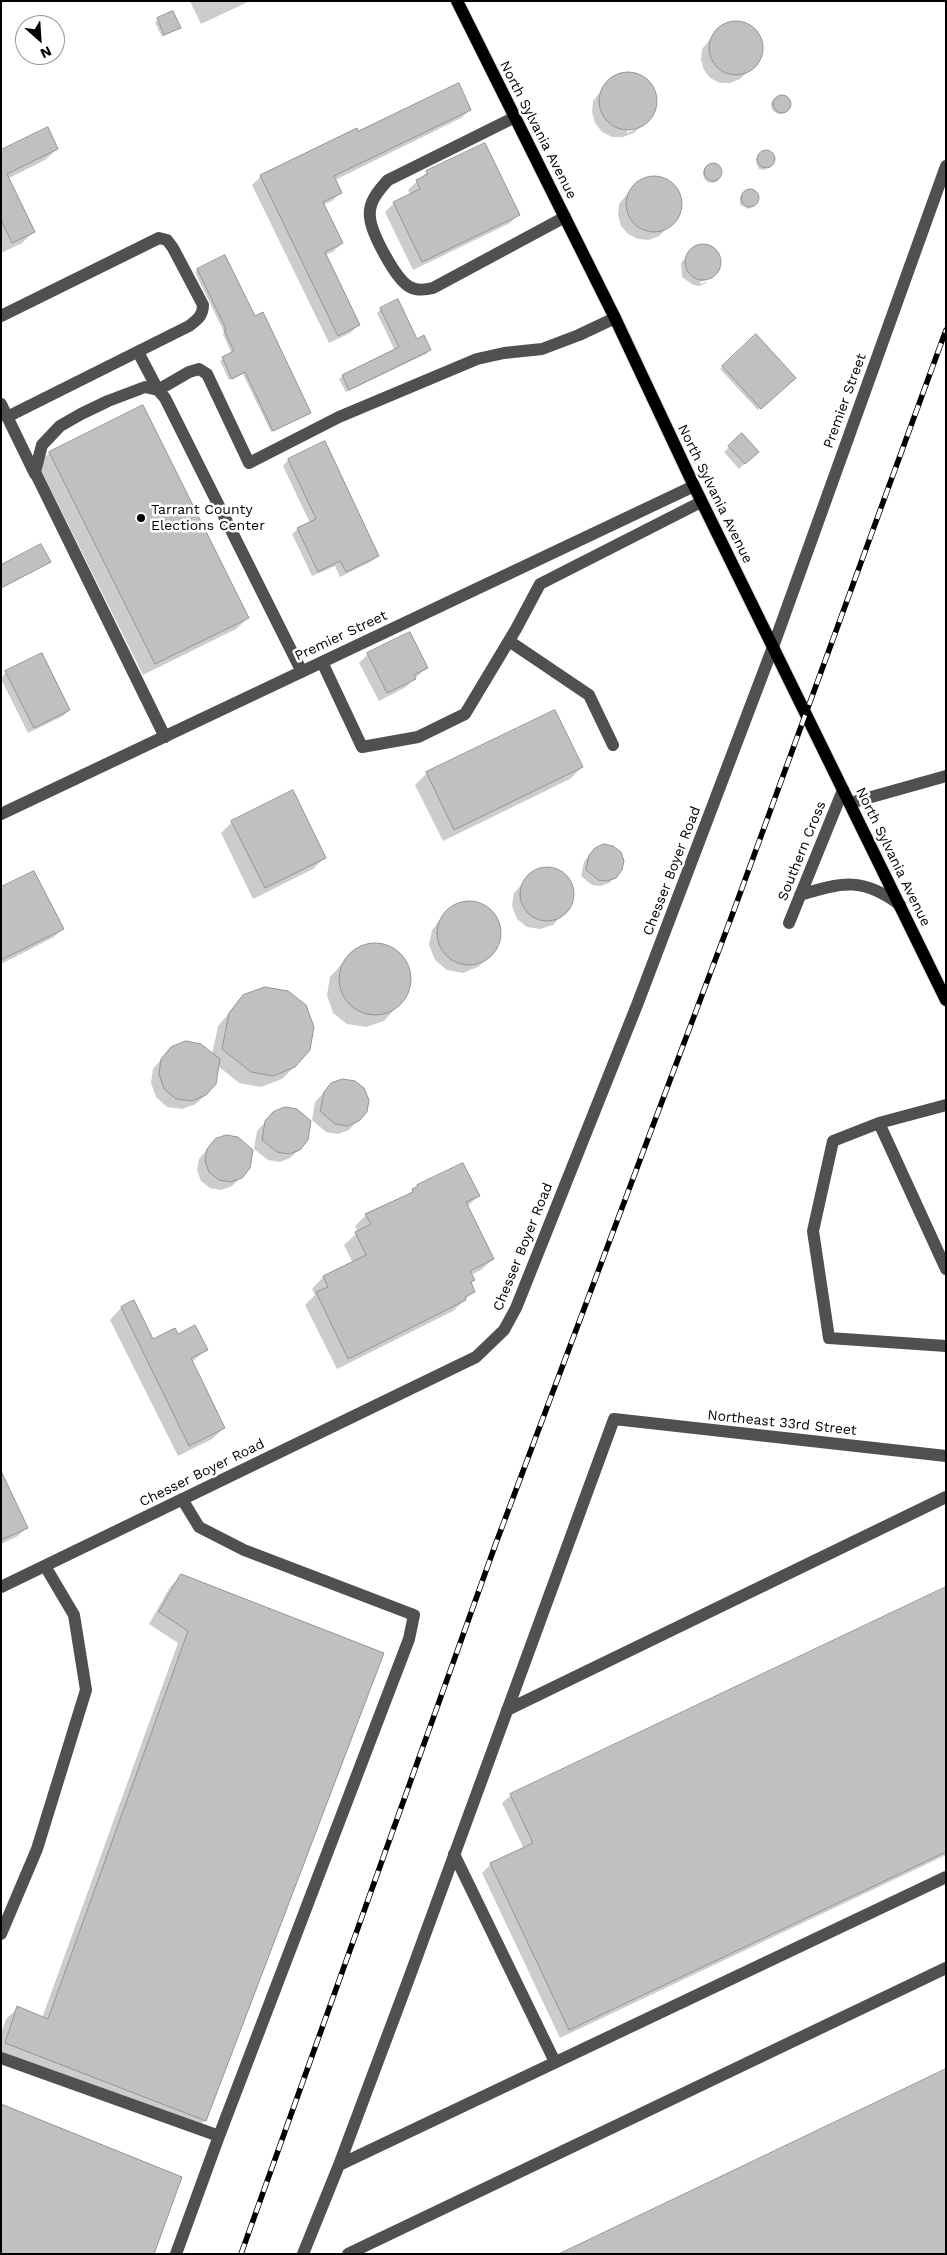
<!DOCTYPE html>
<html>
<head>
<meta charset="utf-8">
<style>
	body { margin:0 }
	#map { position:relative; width:947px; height:2255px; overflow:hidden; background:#fff; font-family:"Work Sans",sans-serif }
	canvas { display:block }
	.frame { position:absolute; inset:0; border:2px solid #000; pointer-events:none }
	.north { position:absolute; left:15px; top:15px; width:50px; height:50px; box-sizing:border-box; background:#fff; border:1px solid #999; border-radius:50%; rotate:154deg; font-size:14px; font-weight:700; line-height:20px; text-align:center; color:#000 }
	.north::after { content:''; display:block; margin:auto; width:18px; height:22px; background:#000; clip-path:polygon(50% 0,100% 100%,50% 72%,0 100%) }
</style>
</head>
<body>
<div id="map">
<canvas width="947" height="2255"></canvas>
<div class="frame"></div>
<div class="north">N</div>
</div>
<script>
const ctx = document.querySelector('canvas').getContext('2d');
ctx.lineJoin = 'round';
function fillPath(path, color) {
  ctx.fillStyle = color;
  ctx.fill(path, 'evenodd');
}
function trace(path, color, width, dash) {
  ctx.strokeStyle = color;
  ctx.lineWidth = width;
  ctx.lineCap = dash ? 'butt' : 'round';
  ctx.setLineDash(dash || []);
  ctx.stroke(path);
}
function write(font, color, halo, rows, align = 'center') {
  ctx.font = font + ' "Work Sans",sans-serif';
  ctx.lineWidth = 5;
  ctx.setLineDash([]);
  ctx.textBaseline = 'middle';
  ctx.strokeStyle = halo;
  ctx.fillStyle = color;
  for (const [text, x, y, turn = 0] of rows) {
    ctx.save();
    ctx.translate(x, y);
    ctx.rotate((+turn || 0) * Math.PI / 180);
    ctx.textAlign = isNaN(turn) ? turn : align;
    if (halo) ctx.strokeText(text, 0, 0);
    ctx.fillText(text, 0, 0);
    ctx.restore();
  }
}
fillPath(new Path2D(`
	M190,1H250L201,24Z
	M173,13L179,28L162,37L155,22Z
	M733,23H742L757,33L761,43V53L757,63L740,79L730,83H720L710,78L704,70L701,60L702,49L717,31Z
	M626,73L635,74L651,84L655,95L656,106L651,116L644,124L627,130V133L639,128L634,133L623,137H612L602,132L595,123L592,112L593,101L608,82L616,76Z
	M771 105a9 9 0 1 1 18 0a9 9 0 1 1-18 0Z
	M470,110L461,118L335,180L341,192L332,201L323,205L342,243L333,252L325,255L359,325L350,333L329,343L252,185L261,176Z
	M57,149L45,160L7,179L33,232L22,243L1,253V151Z
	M766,151L773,154V163L764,170L759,169L756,162L758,156Z
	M703 174a9 9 0 1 1 18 0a9 9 0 1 1-18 0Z
	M427,172L519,214L510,223L413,270L385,212L394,203L411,195L408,190Z
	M651,177L660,178L669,182L676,188L680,198V209L676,219L659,236L649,240L638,239L628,234L621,226L618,215L619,204L634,186Z
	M754,190L758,196L757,203L749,209L740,205V199L744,194L747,191Z
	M707,246L717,252L720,266L712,278L700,282L701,284L708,281L706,283L700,286L693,285L682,277L681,263L696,247Z
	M198,270L254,317L310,413L307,415L271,432L243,374L229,380L220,361L232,354L223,334L224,332L195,272Z
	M381,309L430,350L426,354L346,392L339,379L343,376L395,351L377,313Z
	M756,336L794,378L758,410L720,369Z
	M143,406L248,618L236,629L143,675L38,464L49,453Z
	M742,435L752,457L739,469L724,452Z
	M324,443L378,556L372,561L340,577L335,566L312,576L292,534L298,529L310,523L283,466L288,460Z
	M49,562L47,564L1,588V566Z
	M409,633L427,667L406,687L379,701L359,663L368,654Z
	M6,672L69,710L63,716L28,733L1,679Z
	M582,767L570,779L443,841L415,785L427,773Z
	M232,822L324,858L313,869L253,899L221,833Z
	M589,855L615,877L609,883L601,886L592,885L581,876L584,862Z
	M545,868L558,870L569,879L573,892L571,905L553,925L540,929L527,927L517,919L512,906L514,893L532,873Z
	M1,889L62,929L54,937L1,964Z
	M466,902L482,905L494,915L500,930L497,946L487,958L478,967L463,973L447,970L435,960L429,945L432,930L442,917L451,908Z
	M371,944L390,947L404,958L411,976L408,994L384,1021L366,1027L347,1024L333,1013L327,995L330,977L354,950Z
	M244,996L294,1067L282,1079L261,1087L239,1083L218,1066L205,1095L196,1104L182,1109L167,1107L156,1097L151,1083L153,1069L163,1057L212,1055L218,1026Z
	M332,1084L358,1120L349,1130L338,1134L326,1132L312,1120L315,1102Z
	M274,1113L300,1149L290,1158L280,1162L268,1160L254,1149L257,1131Z
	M215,1140L241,1177L232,1186L221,1190L210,1188L201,1181L197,1170L199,1159Z
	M462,1164L479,1195L467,1207L493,1259L481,1270L471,1275L474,1280L470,1284L474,1291L453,1311L337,1369L305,1305L315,1295L312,1289L323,1277L353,1263L344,1245L358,1232L355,1226L366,1215L407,1196L418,1186Z
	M133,1302L152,1341L178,1336L206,1350L192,1362L224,1428L212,1439L178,1456L110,1320L121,1308Z
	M1,1474L26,1528L18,1536L1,1544Z
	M181,1576L383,1653L205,2120L194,2131L1,2057V2034L6,2019L18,2008L42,2018L178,1643L149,1624L170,1587Z
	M946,1589V1855L560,2038L482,1873L491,1864L524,1849L502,1803L511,1795Z`), '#0003');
const building = new Path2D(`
	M173,11L181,28L164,35L157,18Z
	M709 48a27 27 0 1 1 54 0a27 27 0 1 1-54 0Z
	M599 101a29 29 0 1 1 58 0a29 29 0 1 1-58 0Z
	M459,83L471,110L334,176L342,193L323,202L343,243L325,252L360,325L338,336L260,175L357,128L358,131Z
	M773 104a9 9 0 1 1 18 0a9 9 0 1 1-18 0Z
	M48,127L58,149L7,174L35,232L12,243L1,220V150Z
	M485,143L520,215L422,262L393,202L420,189L416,180L428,174L426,171Z
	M757 159a9 9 0 1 1 18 0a9 9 0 1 1-18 0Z
	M704 172a9 9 0 1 1 18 0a9 9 0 1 1-18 0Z
	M626 204a28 28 0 1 1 56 0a28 28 0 1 1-56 0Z
	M741 198a9 9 0 1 1 18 0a9 9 0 1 1-18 0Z
	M685 262a18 18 0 1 1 36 0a18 18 0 1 1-36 0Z
	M225,255L255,316L263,312L311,413L273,431L245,372L232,379L222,357L234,351L224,330L226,329L197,269Z
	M398,299L417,339L424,335L431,350L349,390L342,375L399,347L380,308Z
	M756,334L796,378L761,409L722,366Z
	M143,405L249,618L155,664L49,452Z
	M742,433L759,452L745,464L728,446Z
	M325,441L379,556L346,572L340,561L318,572L297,528L316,519L288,459Z
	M41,544L51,562L1,588V565Z
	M410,632L428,668L414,675L416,679L387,693L367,653Z
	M42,653L70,710L34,728L5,671Z
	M555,710L583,767L454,830L426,772Z
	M293,790L326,858L265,888L231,821Z
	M604,844L613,846L621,852L624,861L622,870L616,878L607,881L598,880L586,870L589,855L595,848Z
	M520 894a27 27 0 1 1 54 0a27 27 0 1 1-54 0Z
	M34,871L64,929L1,960V887Z
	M437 933a32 32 0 1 1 64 0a32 32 0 1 1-64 0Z
	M339 979a36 36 0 1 1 72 0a36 36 0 1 1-72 0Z
	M265,987L288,991L306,1005L314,1027L310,1050L295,1067L273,1076L251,1072L222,1049L229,1013L243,995Z
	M186,1041L201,1044L220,1059L216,1084L206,1095L192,1101L176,1099L164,1089L159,1074L161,1059L171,1047Z
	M343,1079L355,1081L364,1088L369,1100L367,1112L359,1121L347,1126L335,1124L320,1111L324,1092L331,1083Z
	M285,1107L297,1109L311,1121L308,1140L300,1150L289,1154L277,1152L262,1140L265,1121L273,1112Z
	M226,1135L238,1137L253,1150L250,1168L242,1178L231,1182L219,1180L209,1172L205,1161L207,1149L215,1139Z
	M463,1163L480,1196L466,1202L494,1259L470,1271L475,1280L471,1282L475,1292L465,1297L466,1300L348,1359L316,1292L328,1287L323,1276L366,1255L355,1232L371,1224L365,1214L413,1192L412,1189L418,1186L417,1185Z
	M134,1300L153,1339L175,1328L178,1334L195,1325L208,1350L191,1358L225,1428L189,1446L121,1307Z
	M1,1471L28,1528L1,1540Z
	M181,1574L384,1653L206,2121L5,2043L17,2006L48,2019L188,1631L159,1612Z
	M946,1587V1852L569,2030L490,1863L533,1843L510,1794Z
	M946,2069V2254H559Z
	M1,2104L182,2177L154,2254H1Z`);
fillPath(building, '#c0c0c0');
trace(building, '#949494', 1);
const major = new Path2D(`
	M457,1L615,318L694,486L946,1000`);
trace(major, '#dbdbdb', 14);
trace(new Path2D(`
	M515,117L388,180C379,190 368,202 370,217C371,233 396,280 410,287C417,291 425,290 433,288L565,217
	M1,316L159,238L167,240L173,248L203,305C203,316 197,320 189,326L7,417
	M138,352L158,390L189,372L199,369L207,374L249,463L339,417L477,359L504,353L542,349L579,335L615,318
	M1,404L35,474
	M509,641L589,695L613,745
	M322,662L362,747L418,737L465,714L516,629L540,584L701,502
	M165,737L35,472L42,445L60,426L81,414L108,401L145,387L158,390L165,398L302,672
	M850,803L946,776
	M1,814L694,486
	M800,895C843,882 863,877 900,905
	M789,923L843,790
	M946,1105L879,1123L833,1141L813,1231L829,1338L946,1346
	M879,1123L946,1269
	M946,1456L614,1419L408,1981L339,2165L946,1877
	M182,1499L199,1527L244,1550L414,1615L409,1639L219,2136
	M1,1587L476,1357L504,1330L516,1308L637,1005L773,647L946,166
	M507,1710L946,1497
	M454,1854L555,2062
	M1,1934L37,1849L86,1690L74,1615L45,1566
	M1,2058L219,2136L176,2254
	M303,2254L339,2165
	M348,2254L946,1968`), '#505050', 12);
trace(major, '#000', 12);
const rail = new Path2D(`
	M241,2254L496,1543L734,910L946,330`);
trace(rail, '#000', 5.5);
trace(rail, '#fff', 4, [11]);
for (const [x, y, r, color] of [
	[141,518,5,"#000"]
]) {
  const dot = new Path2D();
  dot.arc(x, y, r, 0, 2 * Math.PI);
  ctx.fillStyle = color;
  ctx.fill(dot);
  trace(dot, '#fff', 2);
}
write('14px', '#000', '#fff', [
	["North Sylvania Avenue",538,130,63],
	["Premier Street",845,401,-70],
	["North Sylvania Avenue",715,494,64],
	["Premier Street",341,636,-25],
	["Southern Cross",802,851,-68],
	["North Sylvania Avenue",893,857,64],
	["Chesser Boyer Road",672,871,-69],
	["Chesser Boyer Road",523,1247,-68],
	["Northeast 33rd Street",782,1423,6],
	["Chesser Boyer Road",202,1473,-26]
]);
write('14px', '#000', '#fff', [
	["Tarrant County",151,510],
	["Elections Center",151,526]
], 'left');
</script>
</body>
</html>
